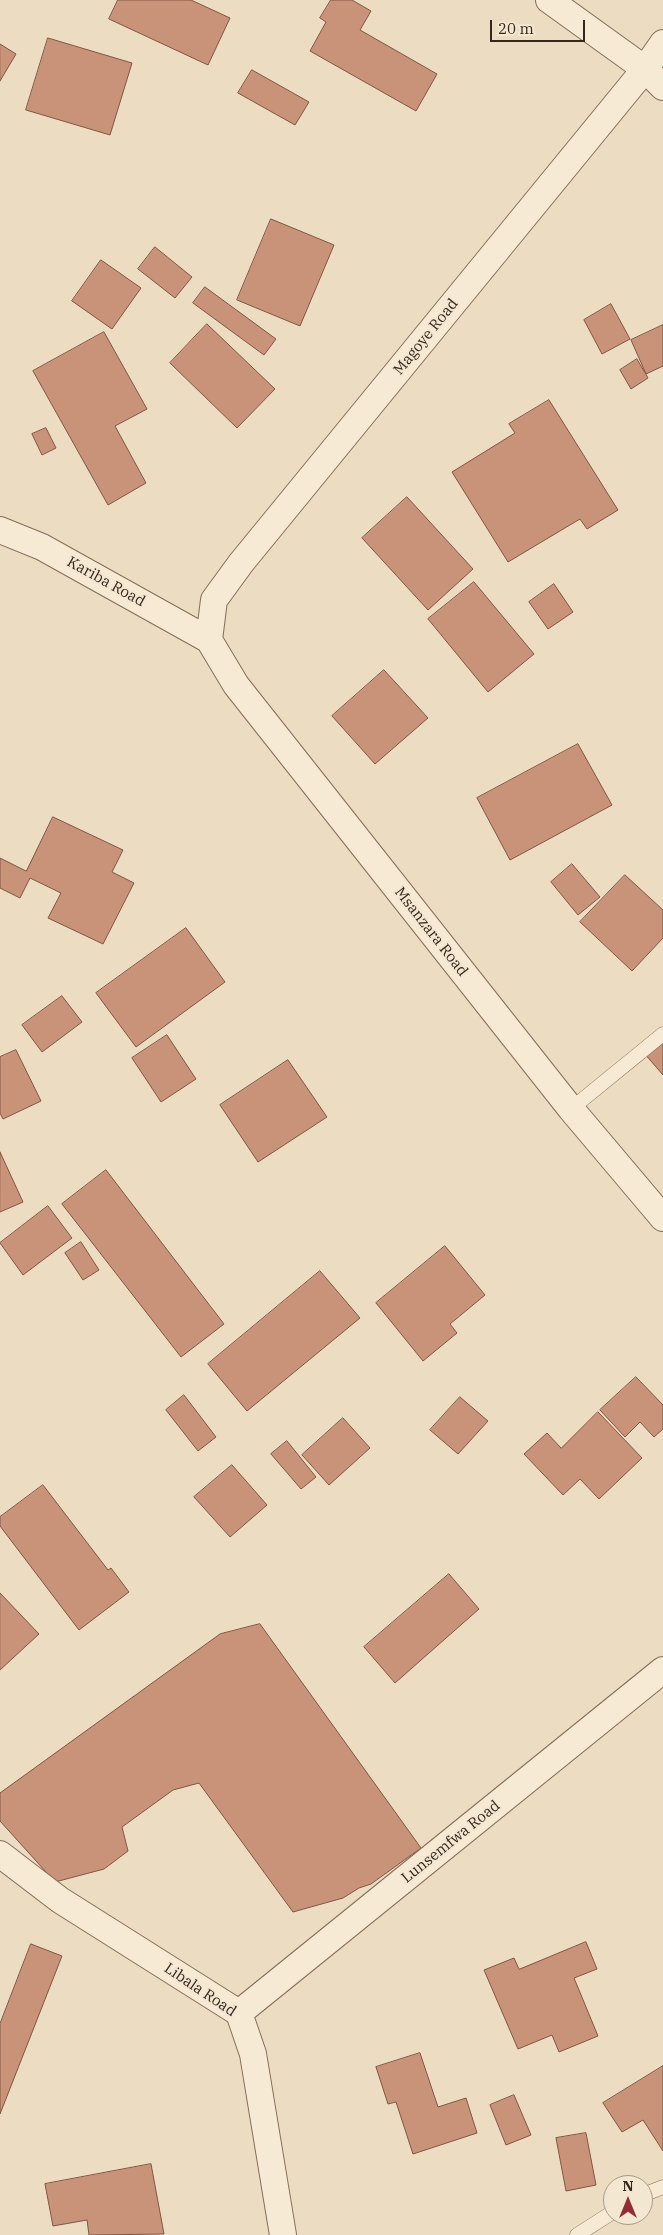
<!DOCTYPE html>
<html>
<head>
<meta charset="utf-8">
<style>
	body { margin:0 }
	#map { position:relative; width:663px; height:2235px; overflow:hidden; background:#ecdcc2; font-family:"IBM Plex Serif",serif }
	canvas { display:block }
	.north { position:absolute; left:603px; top:2175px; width:50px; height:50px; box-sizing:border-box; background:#f4e7d1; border:1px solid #a89a89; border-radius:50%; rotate:0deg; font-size:14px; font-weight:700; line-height:20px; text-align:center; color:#35271e }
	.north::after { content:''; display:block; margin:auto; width:18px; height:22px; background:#912d36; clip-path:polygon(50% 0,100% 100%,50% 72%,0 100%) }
	.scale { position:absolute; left:490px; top:20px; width:95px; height:22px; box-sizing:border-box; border:2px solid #35271e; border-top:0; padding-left:6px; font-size:15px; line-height:18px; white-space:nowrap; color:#35271e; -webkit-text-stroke:4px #f4e7d1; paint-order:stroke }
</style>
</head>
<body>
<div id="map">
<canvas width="663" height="2235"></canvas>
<div class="north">N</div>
<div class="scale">20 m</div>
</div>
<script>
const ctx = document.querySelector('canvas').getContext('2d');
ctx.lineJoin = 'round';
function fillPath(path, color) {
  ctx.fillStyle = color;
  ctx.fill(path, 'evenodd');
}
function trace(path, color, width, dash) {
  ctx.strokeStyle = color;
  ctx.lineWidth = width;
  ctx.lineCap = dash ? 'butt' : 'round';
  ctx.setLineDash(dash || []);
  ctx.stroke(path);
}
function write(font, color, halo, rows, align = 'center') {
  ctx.font = font + ' "IBM Plex Serif",serif';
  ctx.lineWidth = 4;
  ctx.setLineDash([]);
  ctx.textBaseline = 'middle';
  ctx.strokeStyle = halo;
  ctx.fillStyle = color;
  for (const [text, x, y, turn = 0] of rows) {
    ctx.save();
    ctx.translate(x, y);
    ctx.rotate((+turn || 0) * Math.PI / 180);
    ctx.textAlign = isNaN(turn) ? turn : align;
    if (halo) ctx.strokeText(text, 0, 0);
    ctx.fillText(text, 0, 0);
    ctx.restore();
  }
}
const building = new Path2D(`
	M118,0H191L230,18L208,65L109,19Z
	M331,0H352L371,11L360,30L437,74L416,111L310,51L326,22L320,18Z
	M48,38L132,63L110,135L26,110Z
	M0,44L16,54L0,81Z
	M252,70L309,102L295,125L238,93Z
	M271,219L334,245L300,326L237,300Z
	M155,247L192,277L175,298L138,269Z
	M101,260L141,288L112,329L72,301Z
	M205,287L276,339L264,355L193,303Z
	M611,304L630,339L602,354L584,320Z
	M207,324L275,389L237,428L170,363Z
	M663,325V366L646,374L631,340Z
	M104,332L147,409L115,426L146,483L108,505L33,371Z
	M637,359L648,378L631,389L620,370Z
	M549,400L618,510L587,529L580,519L508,562L452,472L515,433L509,424Z
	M46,428L56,448L42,455L32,434Z
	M407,497L473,569L428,610L362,538Z
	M474,582L534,654L488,692L428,619Z
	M554,584L573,612L548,629L529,602Z
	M384,670L428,718L375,764L332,716Z
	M578,744L612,805L510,860L477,798Z
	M53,817L123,850L112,872L134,883L103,944L48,918L61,893L30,878L20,898L0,888V858L26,871Z
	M572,864L600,897L578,915L551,882Z
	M625,875L663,910V938L632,971L580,922Z
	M186,928L225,982L136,1047L96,993Z
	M62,996L82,1022L42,1052L22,1025Z
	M167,1035L196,1079L161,1102L132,1058Z
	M663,1037V1075L644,1053Z
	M16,1050L41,1101L3,1119L0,1113V1057Z
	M288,1060L327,1117L258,1162L220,1105Z
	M0,1152L23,1202L0,1212Z
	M106,1170L224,1324L181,1357L62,1204Z
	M48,1206L72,1238L23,1275L0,1243Z
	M81,1242L99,1270L83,1280L65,1253Z
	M445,1246L485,1295L450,1324L457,1333L423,1361L376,1303Z
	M320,1271L360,1318L247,1411L208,1364Z
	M636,1377L663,1405V1429L654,1437L640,1422L625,1437L600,1410Z
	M184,1395L216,1437L198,1451L166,1410Z
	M460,1397L488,1421L458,1454L430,1430Z
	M598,1412L642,1458L599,1499L580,1479L563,1495L524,1454L547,1433L561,1448Z
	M343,1418L370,1448L329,1485L302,1455Z
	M287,1441L316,1477L301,1489L271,1454Z
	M232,1465L267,1505L230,1537L194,1497Z
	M43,1485L108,1570L111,1568L129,1592L79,1630L0,1526V1517Z
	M449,1574L479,1609L395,1683L364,1647Z
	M0,1593L39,1634L0,1670Z
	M260,1624L421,1848L371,1884L359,1888L343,1898L293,1912L199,1783L173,1790L122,1827L128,1851L104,1869L55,1882L0,1821V1793L220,1634Z
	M586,1942L597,1969L574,1978L598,2036L559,2052L552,2035L518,2049L484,1970L514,1958L519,1969Z
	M31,1944L62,1956L0,2114V2024Z
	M420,2053L438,2107L466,2098L477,2133L413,2154L396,2102L388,2104L376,2067Z
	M663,2066V2151L643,2120L622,2132L603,2103Z
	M514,2095L531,2135L506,2145L490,2105Z
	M586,2133L596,2185L566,2191L556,2138Z
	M151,2164L164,2234L89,2235L87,2220L53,2226L45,2184Z`);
fillPath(building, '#c89379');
trace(building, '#835541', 1);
const lane = new Path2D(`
	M571,1109L663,1034
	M643,2195L663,2187
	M577,2235L613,2212`);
const street = new Path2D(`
	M549,0L645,69L663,87
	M0,530L42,547L209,640
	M209,640L214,600L241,563L645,69L663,43
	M209,640L236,685L571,1109L663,1218
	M0,1854L60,1900L239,2013L253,2054L283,2235
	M239,2013L663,1670`);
trace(lane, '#856d5a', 15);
trace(street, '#856d5a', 28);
trace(lane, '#f7ead5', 14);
trace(street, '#f7ead5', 26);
write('15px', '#35271e', '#f4e7d1', [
	["Magoye Road",426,337,-51],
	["Kariba Road",106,582,29],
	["Msanzara Road",431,932,52],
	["Lunsemfwa Road",451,1842,-39],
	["Libala Road",200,1990,34]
]);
</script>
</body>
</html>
